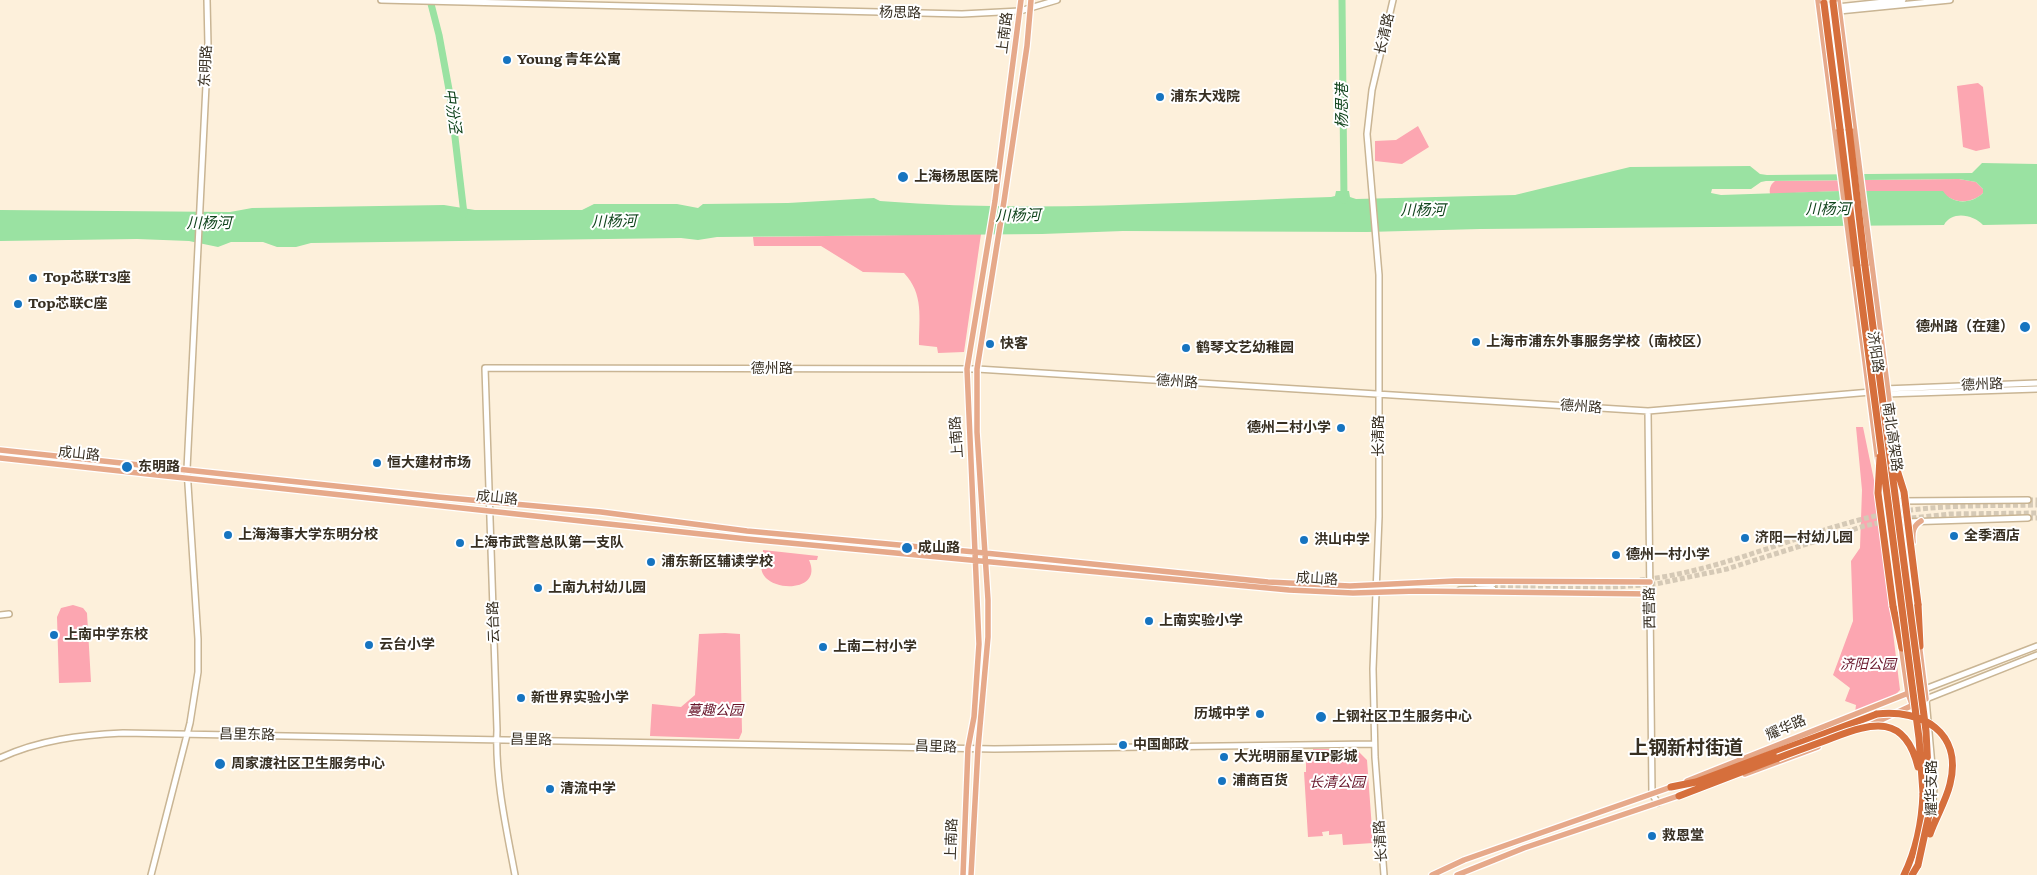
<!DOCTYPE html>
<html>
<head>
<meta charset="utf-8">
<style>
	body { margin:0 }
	canvas { display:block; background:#fdf0db }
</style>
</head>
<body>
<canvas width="2037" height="875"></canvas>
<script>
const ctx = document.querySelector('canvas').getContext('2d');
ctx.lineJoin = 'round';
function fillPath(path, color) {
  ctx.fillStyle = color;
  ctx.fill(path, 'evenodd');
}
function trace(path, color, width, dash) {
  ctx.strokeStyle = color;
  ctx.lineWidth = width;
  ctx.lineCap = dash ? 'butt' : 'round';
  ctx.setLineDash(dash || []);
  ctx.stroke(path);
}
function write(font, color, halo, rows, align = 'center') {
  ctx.font = font + ' Literata,"Noto Sans SC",serif';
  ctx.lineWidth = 4;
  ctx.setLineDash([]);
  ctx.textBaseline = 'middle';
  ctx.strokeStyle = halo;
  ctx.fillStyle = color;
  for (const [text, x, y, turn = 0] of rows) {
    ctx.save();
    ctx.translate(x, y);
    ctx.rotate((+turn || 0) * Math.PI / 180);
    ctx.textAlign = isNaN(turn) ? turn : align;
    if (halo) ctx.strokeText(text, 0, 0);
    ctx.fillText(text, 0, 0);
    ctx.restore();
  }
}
fillPath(new Path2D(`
	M1978,83L1983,87L1990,148L1976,151L1963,147L1957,86Z
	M1418,126L1429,147L1402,164L1375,161V141L1396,140Z
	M1959,179L1976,182L1983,189V193C1974,202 1959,204 1948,197L1840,191L1770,194C1769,188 1771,184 1775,181Z
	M981,234L964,352L938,353L937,347L919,345C919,318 924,294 904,273L863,272L821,246H754L753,237Z
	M1856,427H1863L1875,485L1900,690L1893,697L1855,713L1856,705L1845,701L1850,688L1833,675L1853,621L1851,561L1860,548L1862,490Z
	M763,550L818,556L817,560H809C827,600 741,591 766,555L763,554Z
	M73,605L83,608L87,613L91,682L59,683L57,617L61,608Z
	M725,633L740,634L742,732L739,739L650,736L652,704L681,707L695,695L699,634Z
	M1313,749H1356L1367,760L1373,843L1343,845L1342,834L1329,835V831L1322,832L1323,836L1308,837L1304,772H1306V753H1313Z`), '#fca6b1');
fillPath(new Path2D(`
	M1982,163L2037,164V224L1983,225C1974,215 1952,210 1944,225L1480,229L1367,232L1123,231L1042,234L717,237L698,240L681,238L311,243L296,247H277L263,242H231L218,247L189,241L137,239L0,241V210L230,212L252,208L444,205L475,210H582L594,204H677L698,208L703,204L788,203L874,198L880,201C1030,213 1181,202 1331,197L1335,196L1336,191H1349L1350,197L1356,199L1515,195L1630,167L1750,166L1760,174L1767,175L1972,173ZM1959,179L1976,182L1983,189V193C1972,204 1952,205 1943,191H1840L1721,195L1711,193L1712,189H1751L1761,182L1766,181Z`), '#9ae2a2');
trace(new Path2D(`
	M430,0L439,35L450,95L464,214
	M1342,0L1344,200`), '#9ae2a2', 7);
trace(new Path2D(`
	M2028,500H2037
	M2028,518H2037
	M1640,580C1716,572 1786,539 1859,520C1917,504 1978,506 2037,505
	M1493,584H1536
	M1493,589L1602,588L1656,584L1727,569L1864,526L1892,520L1950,514L2037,513`), '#d5c9b6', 5, [5, 2.5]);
const secondary = new Path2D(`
	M381,0L962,14L1020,11L1057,0
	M1837,7L1903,0
	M1822,10L1839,11L1950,0
	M1884,389L2037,383
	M1885,394L2037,389
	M1648,411L1652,794L1658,803
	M1887,512L1902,501L2028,500
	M1896,518L1905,522L2028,518
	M1478,584H1493
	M1460,590L1493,589
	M0,615L9,614
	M1925,689L2037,646
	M0,758C39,740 80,735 123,733L994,749L1374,744
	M1931,824L1934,788L1926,699L2037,655
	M151,875L190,723L198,672V639L187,469L208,45L207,0
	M515,875C506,827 495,779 497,730L485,368L977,369L1648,411L1871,392
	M1384,875L1375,757L1373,669L1379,517V275L1367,134L1372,90L1393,0`);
const primary = new Path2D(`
	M1818,0L1878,462
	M1838,0L1897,463
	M0,450L438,497L601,512L747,531L975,552L1268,582L1350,586L1455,581L1650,582
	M0,458L747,539L1289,590L1353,593L1417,591L1650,594
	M1913,542C1912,532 1913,526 1921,521
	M1908,554L1915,611
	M1901,645L1908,693L1913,707
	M1868,726L1926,699L1919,643
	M1745,774L1818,747
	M1687,781L1911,692
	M963,875L968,748L974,717L979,644L967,369L995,201L1021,0
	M971,875L978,748L988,637V600L977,432V369L1004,201L1027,46L1031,0
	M1432,875L1464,860L1674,786
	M1457,875L1524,848L1681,795`);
const highway = new Path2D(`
	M1840,129L1857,266
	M1849,129L1865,266
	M1918,604L1920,646
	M1893,606L1902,648
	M1671,787L1696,782L1877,714
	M1679,796L1778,758
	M1904,875C1917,848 1922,822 1923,793
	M1912,875L1918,865`);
trace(secondary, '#c9b594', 8);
trace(primary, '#fff', 8);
trace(highway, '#fff', 9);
trace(secondary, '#fff', 5);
trace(primary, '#e6a98a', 5.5);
trace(highway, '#d66f3c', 7);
const highwayBridge = new Path2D(`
	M1833,2L1849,129
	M1824,3L1840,129
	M1857,266L1919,738L1923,793
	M1865,266L1926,731L1930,810L1918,865
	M1880,457L1878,493L1893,606
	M1893,457L1904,492L1918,604
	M1877,714C1922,709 1963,732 1950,784C1946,801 1936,817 1930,834
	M1778,758C1796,751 1814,745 1832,738C1873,722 1905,714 1918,767`);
trace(highwayBridge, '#fff', 9, []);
trace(highwayBridge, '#d66f3c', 7);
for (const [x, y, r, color] of [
	[507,60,5,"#1674c0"],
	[1160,97,5,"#1674c0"],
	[903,177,6,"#1674c0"],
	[33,278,5,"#1674c0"],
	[18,304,5,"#1674c0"],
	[2025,327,6,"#1674c0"],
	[1476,342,5,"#1674c0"],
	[990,344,5,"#1674c0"],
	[1186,348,5,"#1674c0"],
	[1341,428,5,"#1674c0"],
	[377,463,5,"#1674c0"],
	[127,467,6,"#1674c0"],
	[228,535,5,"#1674c0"],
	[1954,536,5,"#1674c0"],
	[1745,538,5,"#1674c0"],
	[1304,540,5,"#1674c0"],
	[460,543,5,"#1674c0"],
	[907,548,6,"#1674c0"],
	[1616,555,5,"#1674c0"],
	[651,562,5,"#1674c0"],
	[538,588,5,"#1674c0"],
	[1149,621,5,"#1674c0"],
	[54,635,5,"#1674c0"],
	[369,645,5,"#1674c0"],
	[823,647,5,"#1674c0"],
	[521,698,5,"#1674c0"],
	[1260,714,5,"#1674c0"],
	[1321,717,6,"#1674c0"],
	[1123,745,5,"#1674c0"],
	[1224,757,5,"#1674c0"],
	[220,764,6,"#1674c0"],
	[1222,781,5,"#1674c0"],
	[550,789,5,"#1674c0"],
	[1652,836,5,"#1674c0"]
]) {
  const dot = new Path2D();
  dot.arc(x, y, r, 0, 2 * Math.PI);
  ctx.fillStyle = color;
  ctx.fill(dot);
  trace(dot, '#fff', 2);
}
write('14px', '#372f22', '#fff', [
	["杨思路",900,13,1],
	["上南路",1005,33,-83],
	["长清路",1385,34,-77],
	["东明路",206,66,-87],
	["济阳路",1875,352,82],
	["德州路",772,369],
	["德州路",1177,382,4],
	["德州路",1982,385,-2],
	["德州路",1581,407,4],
	["长清路",1379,436,-90],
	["上南路",957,437,-94],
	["南北高架路",1892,437,82],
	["成山路",79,454,6],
	["成山路",497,498,6],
	["成山路",1317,579,3],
	["西营路",1650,608,-91],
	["云台路",494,622,-92],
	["耀华路",1786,728,-23],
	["昌里东路",247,735,1],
	["昌里路",531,740,1],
	["昌里路",936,747,2],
	["耀华支路",1932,788,-90],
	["上南路",952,839,-88],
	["长清路",1381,841,-94]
]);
write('bold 14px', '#372f22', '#fff', [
	["Young 青年公寓",517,60],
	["浦东大戏院",1170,97],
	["上海杨思医院",914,177],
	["Top芯联T3座",43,278],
	["Top芯联C座",28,304],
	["德州路（在建）",2014,327,"right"],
	["上海市浦东外事服务学校（南校区）",1486,342],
	["快客",1000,344],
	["鹤琴文艺幼稚园",1196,348],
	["德州二村小学",1331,428,"right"],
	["恒大建材市场",387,463],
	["东明路",138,467],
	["上海海事大学东明分校",238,535],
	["全季酒店",1964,536],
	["济阳一村幼儿园",1755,538],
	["洪山中学",1314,540],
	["上海市武警总队第一支队",470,543],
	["成山路",918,548],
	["德州一村小学",1626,555],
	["浦东新区辅读学校",661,562],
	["上南九村幼儿园",548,588],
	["上南实验小学",1159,621],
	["上南中学东校",64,635],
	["云台小学",379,645],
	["上南二村小学",833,647],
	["新世界实验小学",531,698],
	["历城中学",1250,714,"right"],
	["上钢社区卫生服务中心",1332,717],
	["中国邮政",1133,745],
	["大光明丽星VIP影城",1234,757],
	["周家渡社区卫生服务中心",231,764],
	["浦商百货",1232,781],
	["清流中学",560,789],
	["救恩堂",1662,836]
], 'left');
write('italic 14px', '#68152a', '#fff', [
	["济阳公园",1868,665],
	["蔓趣公园",715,711],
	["长清公园",1337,783]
]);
write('italic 15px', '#10441c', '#fff', [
	["杨思港",1343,106,-90],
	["中汾泾",452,111,82],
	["川杨河",1828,210],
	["川杨河",1423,211],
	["川杨河",1018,216,-1],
	["川杨河",614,222,-1],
	["川杨河",209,224]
]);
write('bold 19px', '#372f22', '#fff', [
	["上钢新村街道",1686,748]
]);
</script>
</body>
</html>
